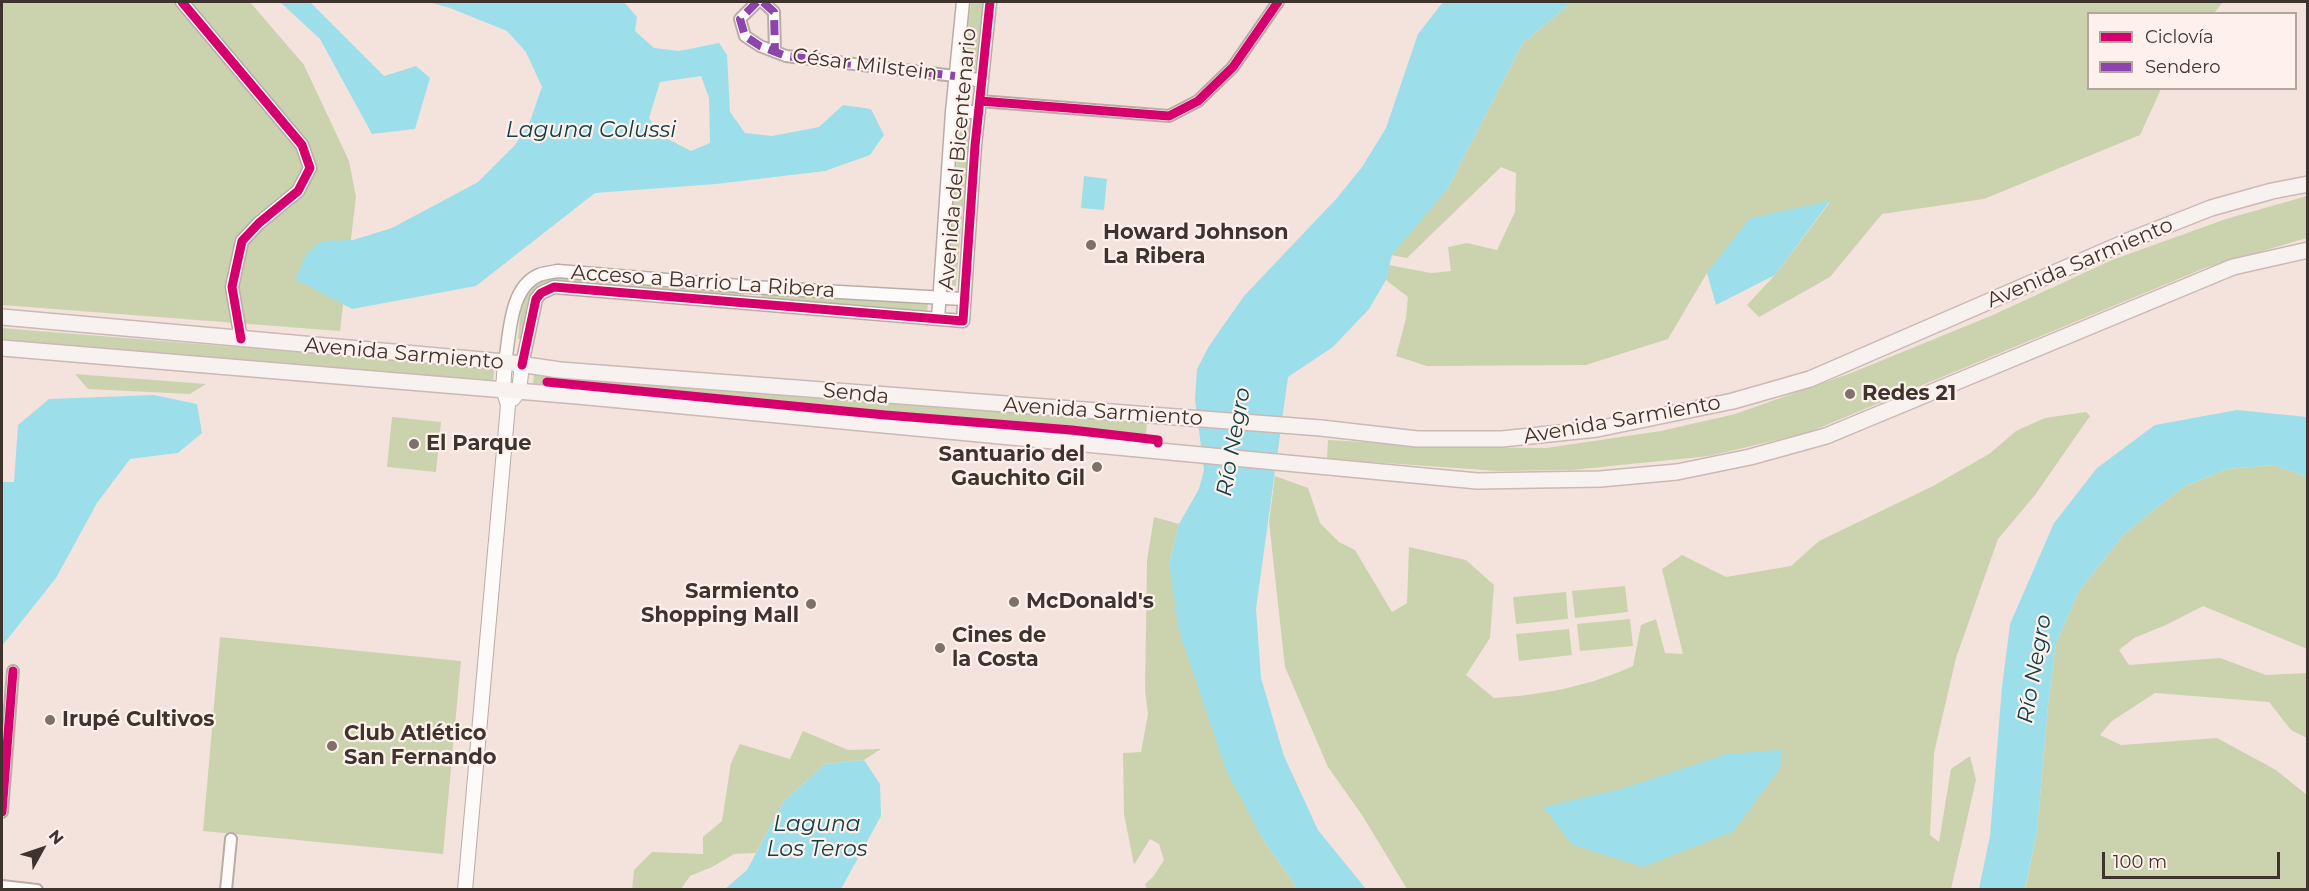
<!DOCTYPE html>
<html>
<head>
<meta charset="utf-8">
<style>
	body { margin:0 }
	#map { position:relative; width:2309px; height:891px; overflow:hidden; background:#f4e3dc; font-family:Montserrat,sans-serif }
	canvas { display:block }
	.frame { position:absolute; inset:0; border:3px solid #3f332e; pointer-events:none }
	.legend { position:absolute; left:2087px; top:12px; width:210px; height:78px; box-sizing:border-box; background:#fef1eb; border:2px solid #b2a59f; margin:0; padding:8px 10px; list-style:none; font-size:18px; color:#3f332e }
	.legend li { display:flex; align-items:center; gap:12px; height:30px }
	.legend b { width:30px; border:2px solid #b2a59f }
	.north { position:absolute; left:12px; top:819px; width:60px; height:60px; -webkit-text-stroke:4px #fef1eb; paint-order:stroke; rotate:50deg; font-size:16px; font-weight:700; line-height:24px; text-align:center; color:#3f332e }
	.north::after { content:''; display:block; margin:auto; width:21px; height:27px; background:#3f332e; clip-path:polygon(50% 0,100% 100%,50% 72%,0 100%) }
	.scale { position:absolute; left:2102px; top:852px; width:178px; height:27px; box-sizing:border-box; border:3px solid #3f332e; border-top:0; padding-left:8px; font-size:18px; line-height:21px; white-space:nowrap; color:#3f332e; -webkit-text-stroke:4px #fef1eb; paint-order:stroke }
</style>
</head>
<body>
<div id="map">
<canvas width="2309" height="891"></canvas>
<div class="frame"></div>
<ul class="legend">
<li><b style="height:8px;background:#d6006c"></b>Ciclovía</li>
<li><b style="height:8px;background:#8e44ad"></b>Sendero</li>
</ul>
<div class="north">N</div>
<div class="scale">100 m</div>
</div>
<script>
const ctx = document.querySelector('canvas').getContext('2d');
ctx.lineJoin = 'round';
function fillPath(path, color) {
  ctx.fillStyle = color;
  ctx.fill(path, 'evenodd');
}
function trace(path, color, width, dash) {
  ctx.strokeStyle = color;
  ctx.lineWidth = width;
  ctx.lineCap = dash ? 'butt' : 'round';
  ctx.setLineDash(dash || []);
  ctx.stroke(path);
}
function write(font, color, halo, rows, align = 'center') {
  ctx.font = font + ' Montserrat,sans-serif';
  ctx.lineWidth = 4.5;
  ctx.setLineDash([]);
  ctx.textBaseline = 'middle';
  ctx.strokeStyle = halo;
  ctx.fillStyle = color;
  for (const [text, x, y, turn = 0] of rows) {
    ctx.save();
    ctx.translate(x, y);
    ctx.rotate((+turn || 0) * Math.PI / 180);
    ctx.textAlign = isNaN(turn) ? turn : align;
    if (halo) ctx.strokeText(text, 0, 0);
    ctx.fillText(text, 0, 0);
    ctx.restore();
  }
}
fillPath(new Path2D(`
	M2,2H250L304,65L349,161L356,197L340,331L2,305Z
	M971,2H983L975,70H963Z
	M1572,2H2223L2214,13L2088,14V88L2161,89L2140,135L1984,199L1882,214L1830,277L1759,317L1747,305L1775,275L1830,202L1707,273L1668,339L1586,365L1427,366L1396,356L1406,318L1408,297L1386,280L1389,265L1431,273L1451,271L1448,247L1467,243L1497,250L1515,212L1516,173L1501,167L1407,258L1391,255L1448,188L1522,44Z
	M960,121L970,122L956,286L946,285Z
	M2307,196V238L2205,268L1807,433L1709,456L1572,470L1499,471L1327,459L1328,440L1455,447L1546,448L1661,431L1735,414L1851,373L1993,315L2112,260L2226,219Z
	M554,277L744,293L745,299L536,292L527,303L524,339H518C521,309 520,285 554,277Z
	M762,294L928,302L927,314L762,301Z
	M2,328L494,368L493,384L2,343Z
	M534,373L1147,422L1146,435L533,386Z
	M75,374L206,384L190,394L88,389Z
	M2086,412L2090,416L2035,495L1998,539L1956,658L1934,753L1930,835L1939,842L1951,769L1970,756L1976,780L1951,889H1407L1362,815L1328,767L1285,667L1269,522L1275,476L1308,488L1320,523L1339,542L1355,550L1392,612L1407,603L1409,547L1466,560L1494,585L1490,638L1466,675L1494,698C1542,695 1590,686 1633,666L1641,625L1656,619L1665,653L1683,654L1662,569L1682,555L1726,577L1791,566L1819,541L1933,486L1989,454L2016,431L2045,418Z
	M392,417L441,422L436,472L387,467Z
	M2274,465L2307,477V649L2203,606L2166,625L2134,638L2119,650L2129,665L2220,658L2266,675L2307,673V738L2291,730L2269,702L2155,693L2112,721L2100,735L2121,745L2217,738L2276,770L2307,795V889L2025,890L2037,831L2048,706L2056,643L2079,591L2124,534L2183,487L2227,469Z
	M1154,517L1179,524L1169,564L1262,838L1298,889H1147L1145,884L1153,877L1164,860L1159,844L1150,839L1134,865L1124,814L1123,753L1141,752L1148,714L1145,691L1147,560Z
	M1625,586L1628,612L1575,618L1572,591Z
	M1566,592L1568,619L1516,624L1513,597Z
	M1630,619L1633,646L1580,651L1577,624Z
	M1569,629L1572,655L1519,661L1516,634Z
	M220,637L461,661L443,854L203,831Z
	M803,731L848,750L881,749L864,760L825,764L784,801L756,853L734,854L712,867L690,876L681,889L632,890L634,870L652,852L703,854V837L722,821L731,763L740,744L790,759Z`), '#cad3ae');
fillPath(new Path2D(`
	M280,2H310L384,76L416,66L430,78L415,129L372,134L320,39Z
	M428,2H624L637,17L635,31L654,48L679,51L719,43L727,55L730,112L745,133L772,136L819,127L843,105L871,109L884,135L870,155L825,171L716,184L595,193L476,286L352,309L295,279L307,253L321,241L353,240L392,228L478,182L515,145L529,124L542,87L526,52L507,31L450,8ZM701,76L709,98L710,143L691,151L660,135L649,118L660,82Z
	M1443,2H1572L1522,44L1448,188L1392,255L1386,280L1369,309L1333,347L1288,377L1256,609L1261,678L1284,756L1318,830L1366,889H1298L1262,838L1226,770L1179,631L1169,564L1179,524L1199,489L1204,470L1195,399L1197,369L1209,346L1244,296L1337,198L1362,167L1386,128L1418,34Z
	M1084,176L1107,179L1104,210L1081,208Z
	M1830,201L1775,275L1716,305L1707,273L1750,218Z
	M154,395L197,404L202,433L178,453L130,459L97,503L56,578L2,646V482H14L18,425L49,399Z
	M2237,410L2307,417V477L2274,465L2227,469L2183,487L2124,534L2079,591L2056,643L2048,706L2037,831L2025,889H1979L1990,836L2002,687L2010,624L2054,523L2097,468L2155,425Z
	M1782,750L1780,768L1734,831L1643,867L1573,845L1543,807L1621,789L1726,754Z
	M864,760L880,784L881,816L841,889H725L747,870L784,801L825,764Z`), '#9cdfea');
const minor = new Path2D(`
	M757,2L740,19L745,36L760,46L786,56L955,76
	M763,2L774,12L775,52
	M980,101L1169,116L1198,101L1233,67L1278,2
	M2,812L13,671
	M2,886L37,890
	M226,890L231,839`);
const tertiary = new Path2D(`
	M182,2L302,145L310,168L298,191L259,223L242,241L232,287L241,339
	M955,76L982,81
	M952,112H979
	M938,319L952,112L963,2
	M505,362C510,335 509,288 539,275C544,273 552,272 558,271L752,287L963,299
	M522,365L536,299L541,293L554,287L963,321L975,146L990,2`);
const secondary = new Path2D(`
	M513,399L519,391L522,365
	M465,890L508,405L503,389L505,362`);
const primary = new Path2D(`
	M2,317L505,362L560,370L1321,428L1417,439H1502L1597,429L1733,401L1810,379L2135,238L2211,208L2272,191L2308,184
	M2,348L577,396L1477,481L1600,479L1677,472L1750,457L1826,436L2233,267L2308,250`);
trace(minor, '#b9aca6', 14);
trace(tertiary, '#b9aca6', 15);
trace(secondary, '#b9aca6', 16);
trace(primary, '#cab9b4', 18);
trace(minor, '#fdfbfa', 10);
trace(tertiary, '#fdfbfa', 12);
trace(secondary, '#fdfbfa', 14);
trace(primary, '#f7f1ef', 15);
trace(new Path2D(`
	M757,2L740,19L745,36L760,46L786,56L955,76
	M763,2L774,12L775,52`), '#8e44ad', 8, [15, 8]);
trace(new Path2D(`
	M182,2L302,145L310,168L298,191L259,223L242,241L232,287L241,339
	M980,101L1169,116L1198,101L1233,67L1278,2
	M522,365L536,299L541,293L554,287L963,321L975,146L990,2
	M547,382L885,415L1072,430L1158,440V443
	M2,812L13,671`), '#d6006c', 9);
for (const [x, y, r, color] of [
	[1091,245,6,"#7e716b"],
	[1850,394,6,"#7e716b"],
	[414,444,6,"#7e716b"],
	[1097,467,6,"#7e716b"],
	[1014,602,6,"#7e716b"],
	[811,604,6,"#7e716b"],
	[940,648,6,"#7e716b"],
	[50,720,6,"#7e716b"],
	[332,746,6,"#7e716b"]
]) {
  const dot = new Path2D();
  dot.arc(x, y, r, 0, 2 * Math.PI);
  ctx.fillStyle = color;
  ctx.fill(dot);
  trace(dot, '#fef1eb', 2);
}
write('21px', '#3f332e', '#fef1eb', [
	["César Milstein",865,65,7],
	["Avenida del Bicentenario",958,159,-85],
	["Avenida Sarmiento",2080,263,-23],
	["Acceso a Barrio La Ribera",703,282,4],
	["Avenida Sarmiento",404,354,5],
	["Senda",856,394,6],
	["Avenida Sarmiento",1103,412,4],
	["Avenida Sarmiento",1622,420,-10]
]);
write('bold 21px', '#3f332e', '#fef1eb', [
	["Howard Johnson",1103,233],
	["La Ribera",1103,257],
	["Redes 21",1862,394],
	["El Parque",426,444],
	["Santuario del",1085,455,"right"],
	["Gauchito Gil",1085,479,"right"],
	["Sarmiento",799,592,"right"],
	["Shopping Mall",799,616,"right"],
	["McDonald's",1026,602],
	["Cines de",952,636],
	["la Costa",952,660],
	["Irupé Cultivos",62,720],
	["Club Atlético",344,734],
	["San Fernando",344,758]
], 'left');
write('italic 22px', '#104048', '#fef1eb', [
	["Laguna Colussi",591,131],
	["Río Negro",1234,442,-80],
	["Río Negro",2035,669,-80],
	["Laguna",817,825],
	["Los Teros",817,850]
]);
</script>
</body>
</html>
